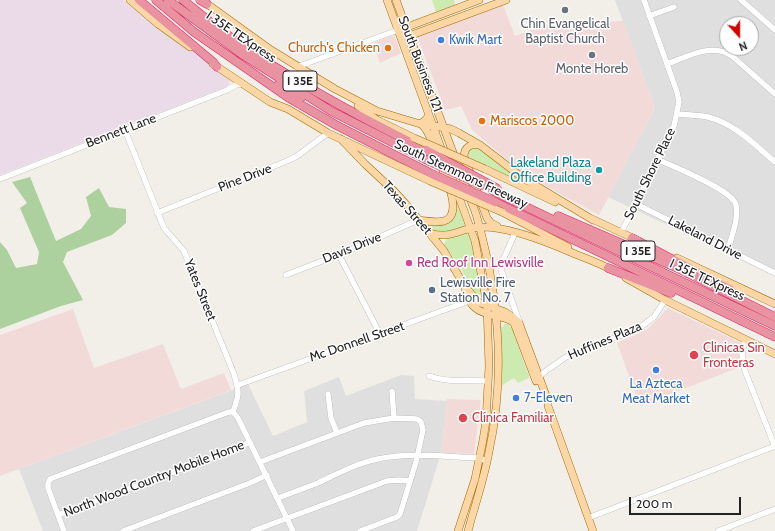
<!DOCTYPE html>
<html>
<head>
<meta charset="utf-8">
<style>
	body { margin:0 }
	#map { position:relative; width:775px; height:531px; overflow:hidden; background:#f2efe9; font-family:Cabin,sans-serif }
	canvas { display:block }
	.north { position:absolute; left:719px; top:16px; width:40px; height:40px; box-sizing:border-box; background:#fff; border:1px solid #a7a7a7; border-radius:50%; rotate:159deg; font-size:11px; font-weight:700; line-height:16px; text-align:center; color:#222 }
	.north::after { content:''; display:block; margin:auto; width:14px; height:18px; background:#d40000; clip-path:polygon(50% 0,100% 100%,50% 72%,0 100%) }
	.scale { position:absolute; left:629px; top:497px; width:112px; height:18px; box-sizing:border-box; border:2px solid #222; border-top:0; padding-left:5px; font-size:12px; line-height:14px; white-space:nowrap; color:#222; -webkit-text-stroke:3px #fff; paint-order:stroke }
</style>
</head>
<body>
<div id="map">
<canvas width="775" height="531"></canvas>
<div class="north">N</div>
<div class="scale">200 m</div>
</div>
<script>
const ctx = document.querySelector('canvas').getContext('2d');
ctx.lineJoin = 'round';
function fillPath(path, color) {
  ctx.fillStyle = color;
  ctx.fill(path, 'evenodd');
}
function trace(path, color, width, dash) {
  ctx.strokeStyle = color;
  ctx.lineWidth = width;
  ctx.lineCap = dash ? 'butt' : 'round';
  ctx.setLineDash(dash || []);
  ctx.stroke(path);
}
function write(font, color, halo, rows, align = 'center') {
  ctx.font = font + ' Cabin,sans-serif';
  ctx.lineWidth = 3;
  ctx.setLineDash([]);
  ctx.textBaseline = 'middle';
  ctx.strokeStyle = halo;
  ctx.fillStyle = color;
  for (const [text, x, y, turn = 0] of rows) {
    ctx.save();
    ctx.translate(x, y);
    ctx.rotate((+turn || 0) * Math.PI / 180);
    ctx.textAlign = isNaN(turn) ? turn : align;
    if (halo) ctx.strokeText(text, 0, 0);
    ctx.fillText(text, 0, 0);
    ctx.restore();
  }
}
fillPath(new Path2D(`
	M615,0H775V276L608,197L655,108ZM727,24H751V48H727Z
	M401,375L414,376L415,399L447,401L441,453L417,531H43L19,469L248,384L273,436L307,422L304,391L339,377L346,396Z`), '#e0dfdf');
fillPath(new Path2D(`
	M503,5L515,36L544,25L623,21L655,108L599,215L525,175L472,130L461,106L445,110L417,36Z
	M394,35L401,53L380,63L373,43Z
	M668,308L741,343L740,367L640,406L617,343L648,329Z
	M73,309L94,368L163,344L181,389L224,373L231,390L0,476V335Z
	M447,399L481,400L474,454L441,453Z`), '#f2dad9');
fillPath(new Path2D(`
	M0,0H123L229,78L230,82L228,86L0,175Z`), '#ebdbe8');
fillPath(new Path2D(`
	M432,0H454L455,5L436,12Z
	M475,145L531,187L466,157L469,148Z
	M457,205H458L465,226L442,233L434,232L426,222C443,221 453,225 457,205Z
	M467,233L469,234L474,251L481,294L479,296L477,297L470,289L461,268L444,244C448,234 458,235 467,233Z
	M504,324H508L512,329L529,376V378L518,383L514,378L504,384L503,386L501,381V327H503Z`), '#cdebb0');
fillPath(new Path2D(`
	M30,177L56,241L81,229L91,216L86,197L99,188L109,207L126,209V223L112,235L67,252L63,262L83,300L61,306L0,329V242L7,250L16,268L37,264L39,252L20,208L27,203L12,182Z`), '#add19e');
const minor = new Path2D(`
	M741,0L775,30
	M649,16L674,7
	M667,64C687,57 712,42 732,56L775,94
	M297,67L398,30
	M677,114C687,115 698,115 708,117C735,124 754,144 775,162
	M125,130L164,228L184,251L188,261L234,374C239,393 240,392 233,412
	M657,159C672,166 733,190 736,205C739,219 731,237 728,250
	M0,179L227,90L236,85L242,84
	M634,203L775,273
	M157,213L287,161L297,156L328,133
	M515,233L503,260L501,270L520,324
	M621,233L674,126L679,102L677,92L644,0
	M339,255L380,334
	M286,275L353,249L418,220
	M745,339L742,355L745,371L775,447
	M429,376C448,383 468,380 488,381
	M539,377L547,370L569,355L638,329L654,317L665,300
	M238,385L472,300
	M392,391L394,418
	M328,394L331,418L337,433
	M260,462L364,423L394,418L417,419L421,422L423,430L416,462L400,514L397,517L360,531
	M278,498C291,493 305,488 318,483C337,474 357,463 378,459C411,452 446,457 479,458L487,461
	M58,515L230,451L250,442
	M588,518L775,446
	M64,531L48,488V484L50,479L229,412H233L238,418L293,531
	M123,531L250,483L267,475
	M253,531L387,481L399,480L410,481
	M718,531L775,509`);
const major = new Path2D(`
	M130,0L158,24L190,47
	M387,0L475,241L487,305L489,366L486,421L483,440L475,479L458,531
	M396,0L476,214C498,290 506,373 489,452C484,479 475,505 468,531
	M203,1L271,50L335,89L377,111L417,123L451,129L459,133L480,145L523,178L593,220
	M402,29L479,0
	M406,34L409,36L506,0
	M213,64L270,102L288,109L328,133L430,181
	M358,106L377,120L414,138
	M428,110V117L421,124C429,130 431,141 435,150
	M341,139L365,164L394,191L405,203L444,251L464,285L478,302L505,312L511,316L519,323L548,401V406L593,531
	M480,145C471,143 464,147 464,157L487,218L491,223L497,226
	M485,169L555,202
	M502,212L568,247
	M590,218L637,240
	M418,220C426,221 436,223 444,221C464,215 445,176 440,163
	M430,233C452,240 461,227 481,227C509,226 550,243 575,254C588,259 601,264 612,270
	M677,258L775,304
	M626,278L665,300L775,354
	M465,288C469,307 477,312 496,316C503,318 508,318 514,323L536,381`);
const highway = new Path2D(`
	M139,0L213,62L217,67
	M156,0L194,32L289,98L336,125L432,174
	M168,0L243,55L331,111L429,161
	M183,0C198,12 213,25 229,36C290,80 358,116 426,150
	M200,0L207,4
	M278,85L302,97
	M493,191L775,326
	M495,202L775,337
	M558,216L673,266L775,317
	M632,238L731,290
	M608,268L671,293`);
trace(minor, '#a9a9a9', 6);
trace(major, '#a06b00', 8);
trace(highway, '#dc2a67', 9);
trace(minor, '#fff', 5.5);
trace(major, '#fcd6a4', 7);
trace(highway, '#e892a2', 8);
const majorBridge = new Path2D(`
	M414,138L485,169
	M430,181L502,212`);
const highwayBridge = new Path2D(`
	M426,150L498,189
	M429,161L483,186
	M432,174L495,202`);
trace(majorBridge, '#a06b00', 8, []);
trace(highwayBridge, '#dc2a67', 9, []);
trace(majorBridge, '#fcd6a4', 7);
trace(highwayBridge, '#e892a2', 8);
for (const [x, y, r, color] of [
	[565,10,4,"#6b7280"],
	[441,40,4,"#3f7fe0"],
	[388,48,4,"#e8710a"],
	[592,55,4,"#6b7280"],
	[482,121,4,"#e8710a"],
	[599,170,4,"#0f9aa8"],
	[409,263,4,"#d1479c"],
	[432,290,4,"#5c6f8a"],
	[694,355,5,"#e0444e"],
	[656,370,4,"#3f7fe0"],
	[516,398,4,"#3f7fe0"],
	[463,418,5,"#e0444e"]
]) {
  const dot = new Path2D();
  dot.arc(x, y, r, 0, 2 * Math.PI);
  ctx.fillStyle = color;
  ctx.fill(dot);
  trace(dot, '#fff', 1.5);
}
for (const [x, y, w] of [
	[300,81,34],
	[638,251,34]
]) {
  const box = new Path2D();
  box.roundRect(x - w / 2, y - 10, w, 20, 3);
  ctx.fillStyle = '#fff';
  ctx.fill(box);
  trace(box, '#222', 1);
}
write('bold 12px', '#222', null, [
	["I 35E",300,81],
	["I 35E",638,251]
]);
write('13px', '#5b616d', '#fff', [
	["Chin Evangelical",565,24],
	["Baptist Church",565,39],
	["Monte Horeb",592,69]
]);
write('13px', '#222', '#fff', [
	["I 35E TEXpress",241,37,34],
	["South Business 121",420,64,69],
	["Bennett Lane",121,131,-21],
	["South Stemmons Freeway",461,174,25],
	["South Shore Place",650,174,-64],
	["Pine Drive",245,178,-21],
	["Texas Street",407,208,48],
	["Lakeland Drive",705,238,27],
	["Davis Drive",352,248,-22],
	["I 35E TEXpress",707,280,25],
	["Yates Street",200,290,68],
	["Huffines Plaza",605,341,-23],
	["Mc Donnell Street",357,342,-19],
	["North Wood Country Mobile Home",154,479,-21]
]);
write('13px', '#366cbe', '#fff', [
	["Kwik Mart",449,40],
	["La Azteca",656,384,"center"],
	["Meat Market",656,399,"center"],
	["7-Eleven",524,398]
], 'left');
write('13px', '#c56008', '#fff', [
	["Church's Chicken",380,48],
	["Mariscos 2000",490,121,"left"]
], 'right');
write('13px', '#0d838f', '#fff', [
	["Lakeland Plaza",591,163],
	["Office Building",591,178]
], 'right');
write('13px', '#b23c85', '#fff', [
	["Red Roof Inn Lewisville",417,263]
], 'left');
write('13px', '#4e5e75', '#fff', [
	["Lewisville Fire",440,283],
	["Station No. 7",440,298]
], 'left');
write('13px', '#be3a42', '#fff', [
	["Clinicas Sin",703,348],
	["Fronteras",703,363],
	["Clínica Familiar",472,418]
], 'left');
</script>
</body>
</html>
